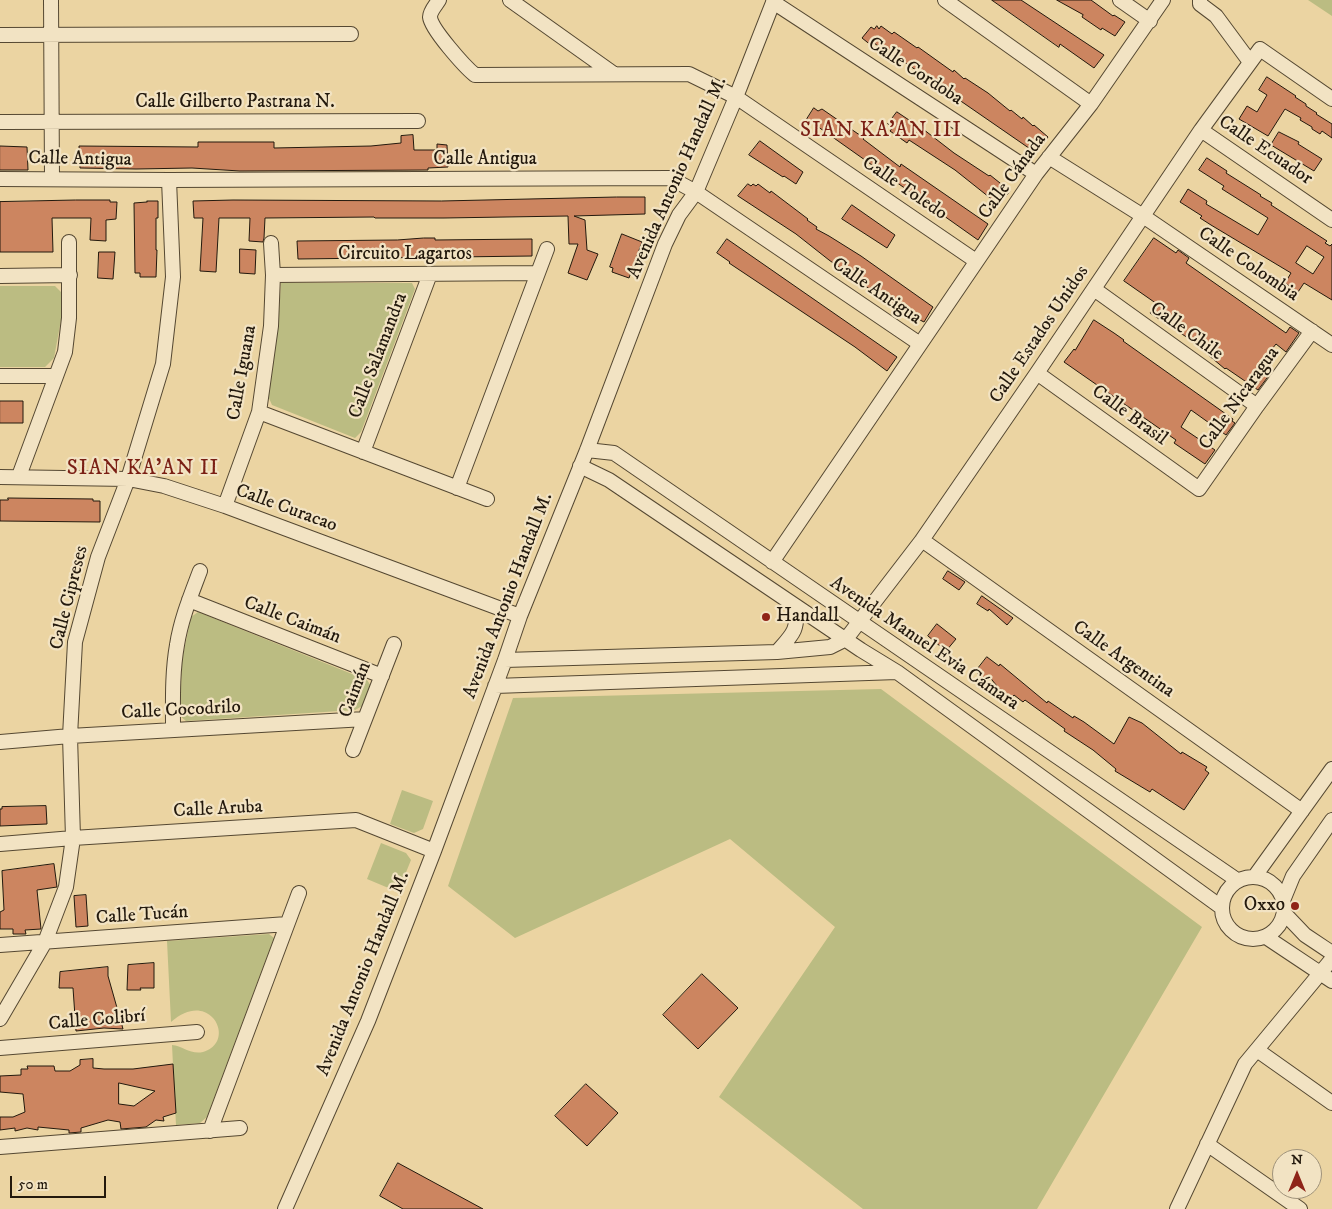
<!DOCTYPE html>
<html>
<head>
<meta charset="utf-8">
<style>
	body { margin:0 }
	#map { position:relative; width:1332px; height:1209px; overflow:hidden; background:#ebd4a2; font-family:"IM FELL DW Pica",serif }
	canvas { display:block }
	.north { position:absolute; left:1272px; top:1149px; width:50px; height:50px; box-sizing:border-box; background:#f2e3c3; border:1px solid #9f927a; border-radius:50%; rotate:0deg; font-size:14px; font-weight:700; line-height:20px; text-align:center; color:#23190d }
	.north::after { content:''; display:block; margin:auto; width:18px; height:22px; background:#8f2418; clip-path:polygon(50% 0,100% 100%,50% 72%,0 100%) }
	.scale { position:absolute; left:10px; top:1176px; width:96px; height:22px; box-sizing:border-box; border:2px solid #23190d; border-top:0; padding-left:6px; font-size:15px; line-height:18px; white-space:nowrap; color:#23190d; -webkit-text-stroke:4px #f2e3c3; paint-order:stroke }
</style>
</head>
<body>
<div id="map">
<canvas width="1332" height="1209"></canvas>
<div class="north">N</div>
<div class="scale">50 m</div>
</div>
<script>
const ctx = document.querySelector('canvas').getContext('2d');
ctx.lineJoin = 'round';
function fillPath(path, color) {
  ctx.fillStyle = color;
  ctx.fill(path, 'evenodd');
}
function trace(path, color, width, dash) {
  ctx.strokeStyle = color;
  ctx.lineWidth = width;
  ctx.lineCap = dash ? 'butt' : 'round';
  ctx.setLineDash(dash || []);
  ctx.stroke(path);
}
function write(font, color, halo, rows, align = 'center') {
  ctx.font = font + ' "IM FELL DW Pica",serif';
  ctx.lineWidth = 4.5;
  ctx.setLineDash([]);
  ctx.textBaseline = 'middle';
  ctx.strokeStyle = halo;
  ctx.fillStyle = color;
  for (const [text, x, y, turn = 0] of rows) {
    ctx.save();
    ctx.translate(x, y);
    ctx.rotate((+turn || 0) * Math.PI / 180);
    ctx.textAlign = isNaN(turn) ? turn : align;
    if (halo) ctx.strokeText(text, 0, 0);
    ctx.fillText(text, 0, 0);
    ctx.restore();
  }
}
fillPath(new Path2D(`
	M1308,0H1332V16Z
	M281,283H412L415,289L361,432L355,438L272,405L268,396L278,326Z
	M0,286H55L61,292V320L54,358L45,367H0Z
	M198,612L367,680L371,686L364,705L355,710L186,721L180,716L182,660L191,617Z
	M881,689L1202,927L1037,1209H863L719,1097L835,927L730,839L515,938L448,886L513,698Z
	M402,790L433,801L423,829L414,833L390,824Z
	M381,843L406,853L411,860L398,892L367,879Z
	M269,934L274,938L207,1117L200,1123L176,1125L172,1045C183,1046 191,1055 203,1052C238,1042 210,987 171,1022L167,941Z`), '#bbbc82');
const building = new Path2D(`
	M992,0H1021L1104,55L1094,68L1060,44L1059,47Z
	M1057,0H1091L1113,16L1114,15L1125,22L1115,36L1102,28L1101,30L1082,17L1083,15Z
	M877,26L879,29L881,26L892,34L894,32L917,48L918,47L953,72L954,70L964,79L965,78L988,93L1010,111L1011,110L1022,119L1023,117L1033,126L1034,125L1048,137L1036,153L897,57L896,58L886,50L885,51L874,43L872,46L862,38L871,27L874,29Z
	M1267,77L1296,96L1295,97L1306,104V106L1317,113L1316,114L1332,124V138L1322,131L1320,134L1312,129V127L1300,120L1301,118L1285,109L1268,136L1239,119L1247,106L1257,112L1267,95L1259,90Z
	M814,108L818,111L822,109L864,138L863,139L900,167L901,164L988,224L978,240L807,119Z
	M897,112L909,120L910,119L954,153L989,176L990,175L1010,191L999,205L955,170L909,140L907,143L890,131L893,127L888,124Z
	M1279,132L1299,142L1298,144L1322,159L1314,171L1271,145Z
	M413,135L414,150H437V144L447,145L448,167L428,168V170L240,171L192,168L136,169L80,168L79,146L198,147V142H274V148L371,146L401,143V136Z
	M760,141L803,172L796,184L784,176L783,177L749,155Z
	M0,146L27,147L28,170H0Z
	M1207,158L1227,171L1226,173L1261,195L1260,196L1272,203L1271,205L1327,241L1325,243L1330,246L1332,244V300L1304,283L1298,292L1285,283L1291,273L1211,225L1200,218L1202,216L1180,202L1188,189L1207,201L1206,204L1258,235L1268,218L1222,189L1224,186L1199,170ZM1307,246L1324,257L1313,274L1296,263Z
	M748,184L751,186L753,184L756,186L758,184L770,193L771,191L808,219L807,220L817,227L816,229L829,236L861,256L933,307L924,322L896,308L829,260L796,234L738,196Z
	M617,197H645V214L574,216L585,220L587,250L598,254L587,280L568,273L578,244H569L568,216L444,218H375L374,217L265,218L264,238L263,242L249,241L250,218H219L216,272L200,271L203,218H194L193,201L233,200L441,201Z
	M76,200H110V202H117L116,219L106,220V241L90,240L91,218H52L53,252H0V202Z
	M147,201H158V218H156V250H157L156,277H140V273H135L134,203L147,202Z
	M852,205L895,235L887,248L842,219Z
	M622,234L642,242L629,278L612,272L613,268L610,267Z
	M424,238H435V240L532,239V256L298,259L297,241L397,240Z
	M1154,238L1176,253L1178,250L1189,258L1186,263L1286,333L1290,327L1299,333L1286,352L1276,344L1264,359L1266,361L1264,363L1273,370L1258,390L1226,368L1225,369L1188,338L1150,313L1157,304L1124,281Z
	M727,239L897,357L887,371L855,347L729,263L730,262L717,253Z
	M240,249L256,250L255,274L240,273Z
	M99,252H115L113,279L98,278Z
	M1094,320L1114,333L1124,340L1123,341L1233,419L1232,421L1235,423L1226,435L1191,410L1181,427L1215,450L1205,464L1174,443L1176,440L1064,362L1074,349L1075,350Z
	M0,401H23V423H0Z
	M8,498L93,499V501H100V522L0,521V500H8Z
	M948,571L965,582L959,590L943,579Z
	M982,596L1013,618L1007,625L989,609L988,611L977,604Z
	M937,624L956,639L946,651L928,636Z
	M987,657L999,666L1000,664L1047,703L1048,701L1073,718L1074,716L1084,722L1114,744L1129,717L1142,723L1181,754L1182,752L1207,767L1205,770L1209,773L1184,810L1152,789L1150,792L1115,771L1116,769L1093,750L1064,731L1065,729L1025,700L1023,702L1014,695L1009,701L988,675L983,681L976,671Z
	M46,806L47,824L0,826V809H2V807Z
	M54,864L57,887L37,890L41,929L25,930L26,934H13V929H0V912L4,910L2,871Z
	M86,895L88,926L76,927L74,896Z
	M154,963V988H140L141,990H127L128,965Z
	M108,967V976L123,1029L104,1028L76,1031L73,988H59L60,972Z
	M702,974L738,1008L698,1049L663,1015Z
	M93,1059V1068L104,1069H133L173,1064L176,1113L163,1117L164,1121L156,1120L146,1127L121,1129L120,1122L108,1120L81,1128V1132L69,1133V1130L38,1127V1130L27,1128L15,1131V1128L0,1130V1117H13L25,1112L23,1094L0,1092V1076L21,1075V1069H28L27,1066H54L55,1071H70L80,1065V1060ZM119,1083L155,1091L134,1106L119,1104Z
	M586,1084L618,1113L587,1146L555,1116Z
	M398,1163L483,1209H403L380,1196Z`);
fillPath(building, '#cc8560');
trace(building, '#23190d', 1);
const minor = new Path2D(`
	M51,0L52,178
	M439,0C436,5 430,11 430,17C431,29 465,67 475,75L689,74L736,97L976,261
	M510,0L614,74
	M945,0L1091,104
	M1120,0L1150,21
	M1200,0V4L1216,16L1250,62
	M773,2L1036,174
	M0,35L351,34
	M0,122L418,121
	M1201,130L1332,220
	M1049,157L1143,216L1332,345
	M0,179L169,180L670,178L696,192L920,344
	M273,275L538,273
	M0,276L70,275
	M1094,289L1257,406
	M1037,373L1199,489L1257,406L1312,331
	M0,376H56
	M259,412L487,499
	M587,450L614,453L1237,880
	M363,452L430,274
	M580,466L609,480L861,650L897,672L1221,907
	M19,476L65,352L69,318V242
	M0,477L128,479L164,486L225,506L520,616
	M457,488L547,249
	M225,506L259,412L271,326L273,275L271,243
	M922,540L1302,811
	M772,562L1036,174L1091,104L1163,0
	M189,600L382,676
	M777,652C793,634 798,631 796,606
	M505,660L777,652L830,647L846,639L922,540L1037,373L1201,130L1260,49L1332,99
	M495,686L897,672
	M173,730C173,702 172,673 177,645C181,619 191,595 200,571
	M0,742L70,736L365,719
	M353,750L394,644
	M0,844L73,838L356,820L434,851
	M1255,876L1332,769
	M1222 908a31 31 0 1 1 62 0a31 31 0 1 1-62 0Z
	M1284,898L1293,876L1332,820
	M1285,914L1305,935L1332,953
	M1266,937L1332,981
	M0,945L287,924
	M0,1019L45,942L66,887L73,838L70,736L75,642L98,557L128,479L163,364L173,277L169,180
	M0,1048L197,1032
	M1257,1050L1332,1103
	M210,1131L299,893
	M1207,1144L1300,1209
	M0,1147L240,1128
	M285,1209L368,1021L434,851L505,660L520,616L587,450L665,244L679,215L696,192L736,97L774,0
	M1177,1209L1245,1064L1332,959`);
trace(minor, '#554832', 16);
trace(minor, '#f2e3c3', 14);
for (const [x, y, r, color] of [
	[766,617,5,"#8f2418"],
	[1295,906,5,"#8f2418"]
]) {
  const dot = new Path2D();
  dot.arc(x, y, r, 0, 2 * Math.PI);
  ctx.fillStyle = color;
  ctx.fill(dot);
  trace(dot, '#f2e3c3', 2);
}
write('19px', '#23190d', '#f2e3c3', [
	["Calle Cordoba",915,72,33],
	["Calle Gilberto Pastrana N.",235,103],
	["Calle Ecuador",1265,151,34],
	["Calle Antigua",80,160,1],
	["Calle Antigua",485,160],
	["Calle Cánada",1013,177,-54],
	["Avenida Antonio Handall M.",678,178,-66],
	["Calle Toledo",904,189,34],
	["Circuito Lagartos",405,255],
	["Calle Colombia",1248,265,34],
	["Calle Antigua",876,292,34],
	["Calle Chile",1186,332,36],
	["Calle Estados Unidos",1040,335,-56],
	["Calle Salamandra",379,356,-69],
	["Calle Iguana",243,373,-80],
	["Calle Nicaragua",1240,399,-54],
	["Calle Brasil",1129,416,36],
	["Calle Curacao",286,509,20],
	["Avenida Antonio Handall M.",509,596,-69],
	["Calle Cipreses",70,598,-76],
	["Calle Caimán",292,621,21],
	["Avenida Manuel Evia Cámara",924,644,34],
	["Calle Argentina",1123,660,35],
	["Caimán",356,690,-69],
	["Calle Cocodrilo",181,711,-3],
	["Calle Aruba",218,810,-3],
	["Calle Tucán",142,916,-4],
	["Avenida Antonio Handall M.",364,974,-68],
	["Calle Colibrí",97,1021,-5]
]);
write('19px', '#23190d', '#f2e3c3', [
	["Handall",776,617],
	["Oxxo",1285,906,"right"]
], 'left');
ctx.letterSpacing = '1px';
write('21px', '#7a1f14', '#f2e3c3', [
	["SIAN KA'AN III",881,132],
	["SIAN KA'AN II",143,470]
]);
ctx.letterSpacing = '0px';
</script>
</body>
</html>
